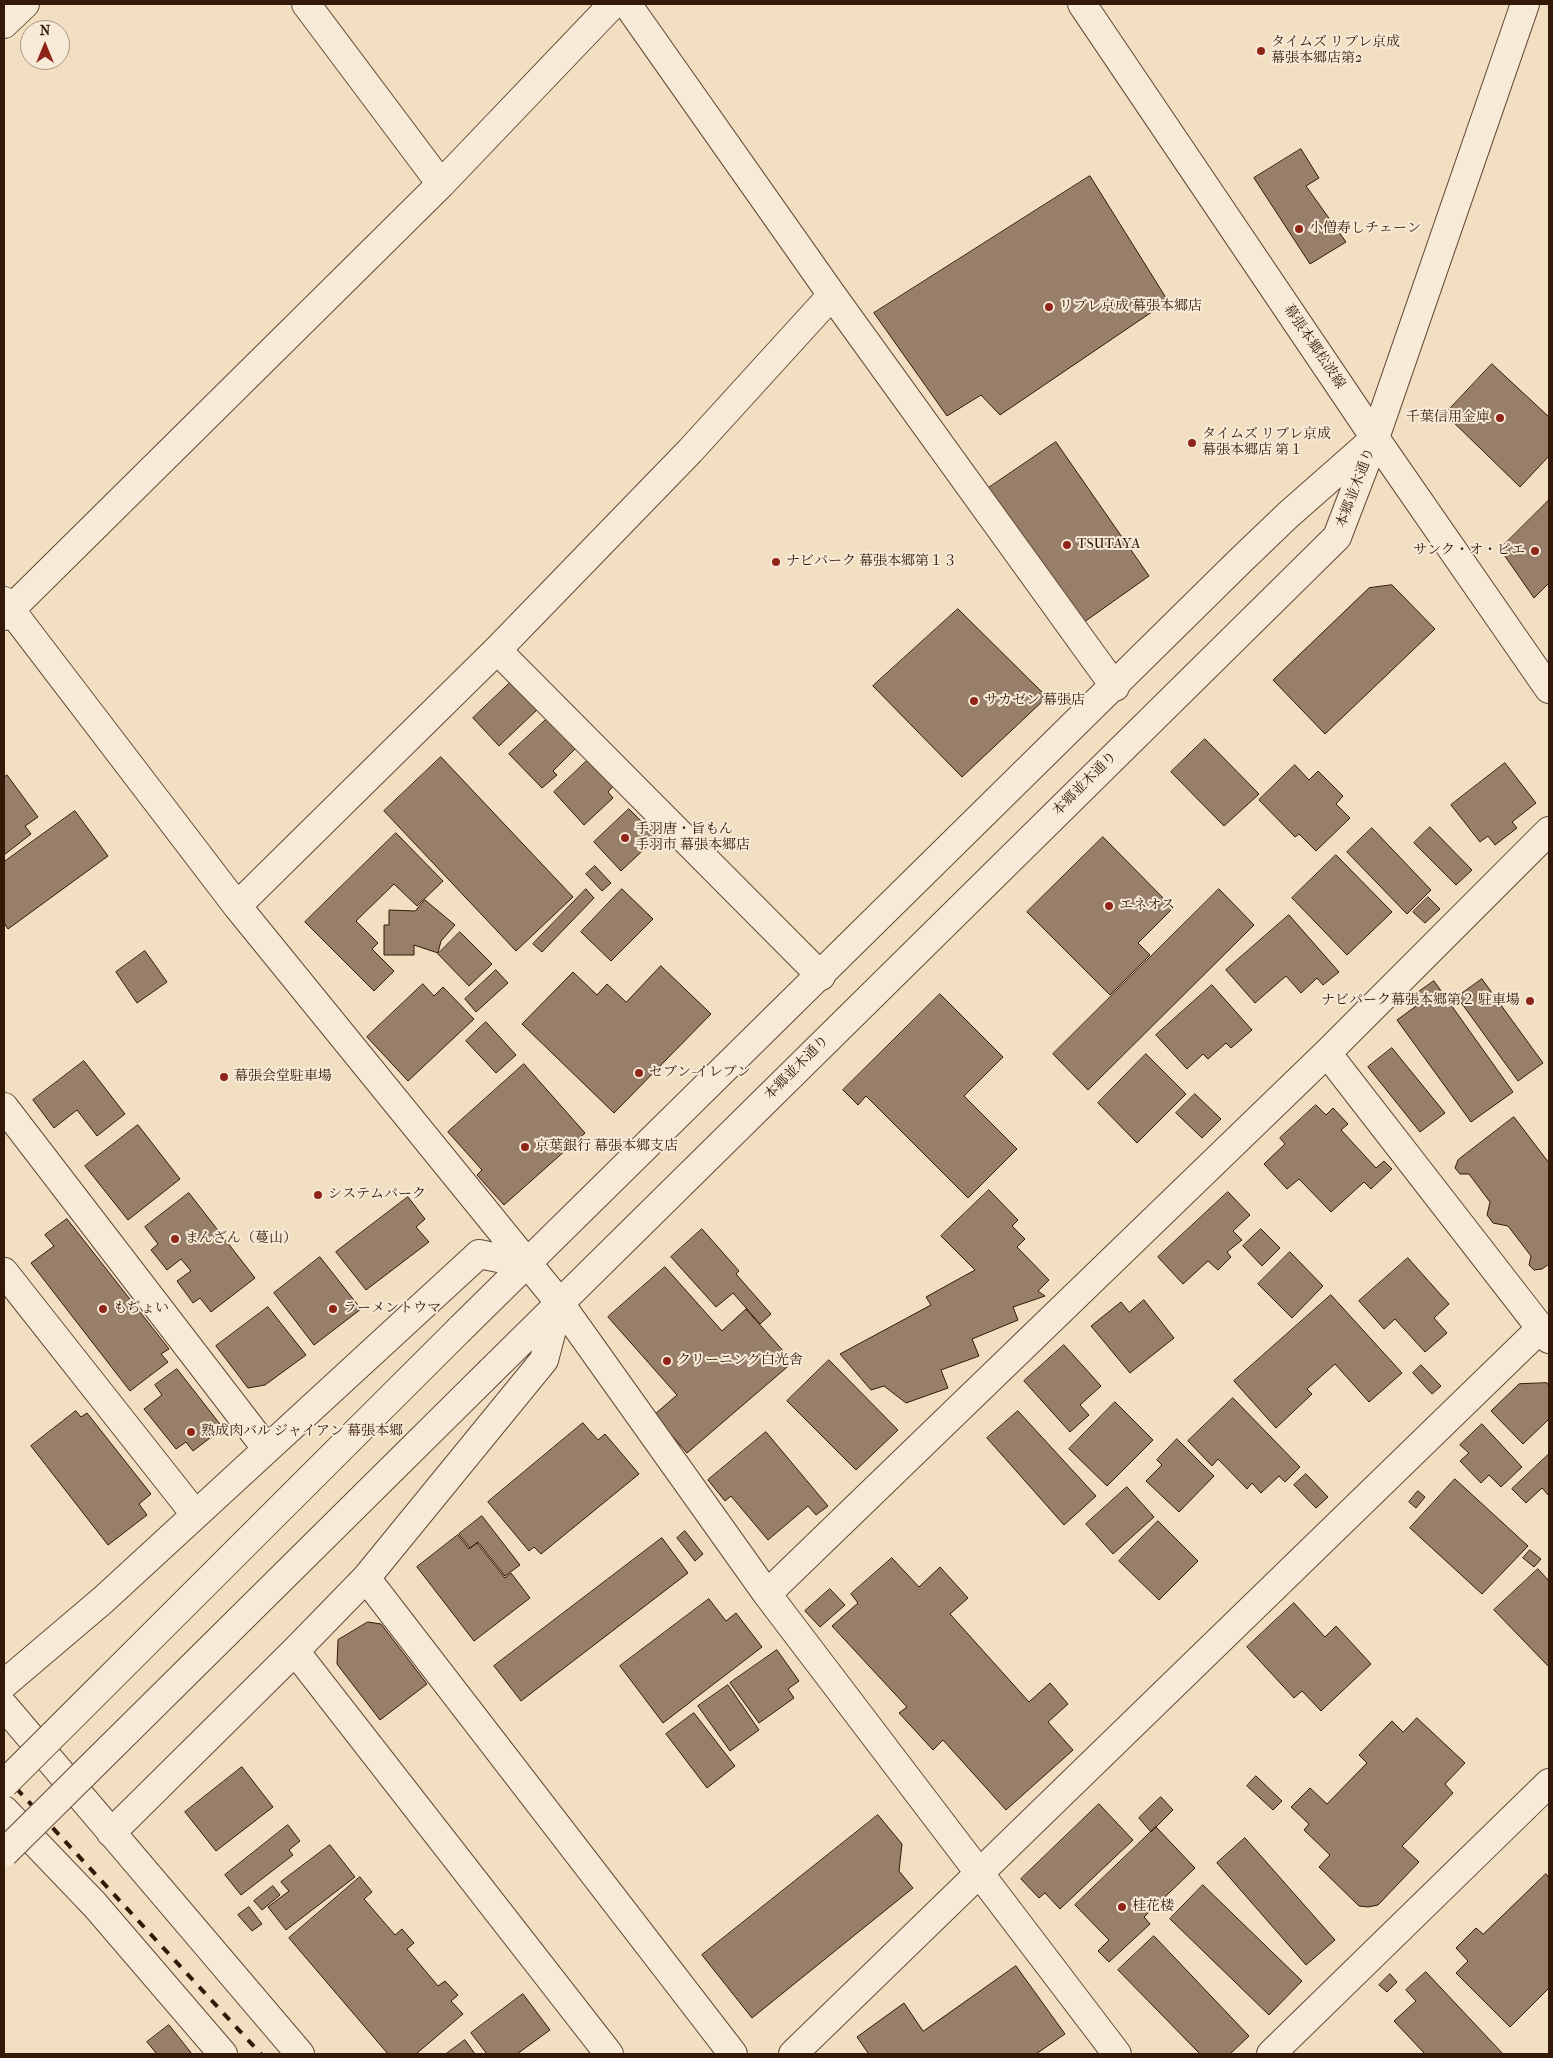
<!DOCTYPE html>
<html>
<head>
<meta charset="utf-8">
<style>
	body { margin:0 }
	#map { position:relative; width:1553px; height:2058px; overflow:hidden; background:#f2dfc2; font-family:"IM FELL French Canon",serif }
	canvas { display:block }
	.frame { position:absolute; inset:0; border:5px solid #341808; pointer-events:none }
	.north { position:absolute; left:20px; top:20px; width:50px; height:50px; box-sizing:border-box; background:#f7ead7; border:1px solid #a99684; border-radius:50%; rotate:0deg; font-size:14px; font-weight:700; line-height:20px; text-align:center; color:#341808 }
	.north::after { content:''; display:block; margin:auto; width:18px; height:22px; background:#8f2418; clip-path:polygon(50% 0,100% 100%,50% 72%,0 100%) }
</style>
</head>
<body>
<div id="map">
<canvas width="1553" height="2058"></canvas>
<div class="frame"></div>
<div class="north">N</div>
</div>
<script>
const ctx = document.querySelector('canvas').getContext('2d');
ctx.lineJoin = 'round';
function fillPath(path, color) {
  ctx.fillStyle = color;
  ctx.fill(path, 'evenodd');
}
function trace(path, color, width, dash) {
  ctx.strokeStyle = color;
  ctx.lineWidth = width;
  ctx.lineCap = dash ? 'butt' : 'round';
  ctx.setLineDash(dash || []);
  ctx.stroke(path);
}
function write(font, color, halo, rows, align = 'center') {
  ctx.font = font + ' "IM FELL French Canon","Noto Serif JP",serif';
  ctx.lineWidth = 4;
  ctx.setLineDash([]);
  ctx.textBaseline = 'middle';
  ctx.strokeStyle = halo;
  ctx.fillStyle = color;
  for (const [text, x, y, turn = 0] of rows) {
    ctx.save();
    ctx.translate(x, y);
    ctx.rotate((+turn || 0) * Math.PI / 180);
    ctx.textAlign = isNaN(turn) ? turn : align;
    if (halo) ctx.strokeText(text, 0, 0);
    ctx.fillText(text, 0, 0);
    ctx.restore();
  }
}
const building = new Path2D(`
	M1301,149L1319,178L1306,186L1346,242L1310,264L1254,178Z
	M1090,176L1168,301L1000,415L981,395L947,416L874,313Z
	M1492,364L1549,417V456L1520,487L1445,414Z
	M1056,442L1149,576L1080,625L987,489Z
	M1549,500V583L1534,598L1500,549Z
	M1392,585L1435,629L1325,734L1273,680L1369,588Z
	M958,609L1047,697L962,777L873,686Z
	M513,680L539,708L499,746L473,718Z
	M550,716L578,746L553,771L557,775L542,788L509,754Z
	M1205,739L1259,794L1224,826L1171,772Z
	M441,757L573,897L516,951L384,811Z
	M590,758L615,784L608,792L613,798L584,825L554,792Z
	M1505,763L1536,803L1512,822L1517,828L1495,845L1488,836L1480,842L1451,805Z
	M1295,765L1309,780L1318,771L1343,796L1336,804L1350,818L1316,851L1299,834L1295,837L1259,800Z
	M7,775L38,817L25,826L31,834L4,855V778Z
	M629,809L657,837L621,871L594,842Z
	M75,811L108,856L8,929L4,923V862Z
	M1430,827L1472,870L1456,885L1414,843Z
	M1372,828L1431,890L1407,914L1347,852Z
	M396,833L443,881L417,906L394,884L356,921L378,943L372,949L394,971L374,991L305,922Z
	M1103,837L1173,908L1138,943L1150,955L1110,995L1027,912Z
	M1336,855L1392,912L1347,955L1292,898Z
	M595,866L611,883L602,891L586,874Z
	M586,889L594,898L542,952L533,944Z
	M622,889L653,919L611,961L581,932Z
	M1219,889L1254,925L1088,1090L1053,1054Z
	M1428,897L1440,909L1425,923L1413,912Z
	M425,900L455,925L441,941L438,953L414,945V955H384V925H389V910L415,911Z
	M1289,915L1339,972L1323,985L1317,978L1301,993L1286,976L1255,1003L1226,970Z
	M460,932L492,964L469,986L438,954Z
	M145,951L167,982L137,1003L116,972Z
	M661,966L711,1014L614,1113L522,1024L573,972L597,995L607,984L626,1002Z
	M496,970L508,983L476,1012L465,999Z
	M1482,979L1543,1063L1518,1081L1457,997Z
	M1434,981L1513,1092L1471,1122L1397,1020L1419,1004L1413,996Z
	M423,984L434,996L443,987L474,1019L408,1081L367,1037Z
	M1212,985L1252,1030L1231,1048L1226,1043L1208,1059L1203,1054L1187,1069L1156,1035Z
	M940,994L1003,1057L964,1096L1017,1149L968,1198L866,1096L858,1105L843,1090Z
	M486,1022L516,1055L496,1073L466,1041Z
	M1392,1048L1445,1113L1420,1132L1368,1067Z
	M1146,1054L1186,1094L1137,1143L1098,1103Z
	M84,1061L125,1114L97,1136L77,1110L54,1128L33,1100Z
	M524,1064L585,1133L504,1205L477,1175L482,1170L448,1132Z
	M1195,1094L1221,1119L1202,1138L1176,1113Z
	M1316,1105L1326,1115L1333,1108L1348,1124L1341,1130L1376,1168L1384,1161L1392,1169L1371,1189L1364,1182L1331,1212L1299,1179L1287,1189L1264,1164L1285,1144L1280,1138Z
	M1514,1117L1549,1163V1264L1542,1269L1534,1270L1529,1265L1531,1256L1508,1226L1493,1223L1487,1215L1490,1202L1469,1174H1460L1455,1168L1458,1160Z
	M138,1125L180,1179L128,1220L85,1166Z
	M989,1190L1018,1220L1012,1226L1025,1239L1017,1247L1049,1280L1038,1291L1045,1296L1013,1307L1018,1320L972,1339L979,1356L941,1370L948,1388L906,1403L884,1386L871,1390L840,1354L931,1305L926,1297L975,1270L941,1236Z
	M1228,1192L1250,1215L1233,1231L1242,1240L1227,1252L1231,1257L1218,1270L1208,1261L1183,1284L1158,1257Z
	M189,1193L255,1278L211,1312L200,1298L193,1303L177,1281L191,1271L181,1259L167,1270L151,1250L158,1244L145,1227Z
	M408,1197L425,1219L416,1227L429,1242L366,1290L336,1252Z
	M67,1219L169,1349L161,1354L168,1362L130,1391L31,1263L54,1246L45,1235Z
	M702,1229L739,1271L736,1274L771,1314L760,1324L733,1293L716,1307L671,1257Z
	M1261,1229L1280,1248L1262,1266L1243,1246Z
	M1290,1252L1323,1286L1292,1318L1258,1284Z
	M320,1257L361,1309L314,1345L274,1293Z
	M1408,1258L1449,1304L1434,1318L1447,1333L1425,1352L1395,1319L1384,1329L1359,1301Z
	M665,1267L722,1331L746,1309L793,1362L687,1453L654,1415L677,1395L608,1317Z
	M1331,1295L1402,1373L1369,1402L1335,1364L1307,1389L1312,1394L1276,1428L1234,1381Z
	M1144,1300L1174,1338L1130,1373L1091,1326L1121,1302L1129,1312Z
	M268,1307L306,1355L265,1385L248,1388L216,1346Z
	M1064,1345L1101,1386L1080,1405L1089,1415L1070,1432L1024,1381Z
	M829,1360L898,1430L856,1470L787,1401Z
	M1421,1365L1441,1386L1432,1394L1413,1373Z
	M177,1369L223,1428L193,1451L186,1442L176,1449L144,1409L162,1395L155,1385Z
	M1547,1383L1549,1386V1419L1523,1444L1491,1411L1519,1384Z
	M1233,1398L1300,1467L1285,1482L1279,1476L1261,1493L1252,1483L1247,1489L1218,1459L1212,1466L1188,1441Z
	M1115,1402L1153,1440L1107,1486L1069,1449Z
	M76,1411L81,1417L87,1413L151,1494L139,1504L147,1515L108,1545L31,1446Z
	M1018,1411L1096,1496L1064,1525L987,1438Z
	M583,1423L598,1440L605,1434L639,1474L541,1554L534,1547L529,1551L488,1502Z
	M1482,1424L1522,1467L1501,1487L1489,1475L1481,1483L1460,1461L1469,1453L1460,1445Z
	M766,1432L828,1506L816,1515L808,1506L768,1540L731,1496L725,1501L708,1480Z
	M1177,1439L1214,1476L1179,1512L1146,1481L1162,1465L1157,1460Z
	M1549,1454V1496L1542,1488L1526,1503L1512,1489Z
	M1306,1474L1328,1497L1316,1508L1294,1485Z
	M1455,1479L1528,1546L1482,1594L1410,1528Z
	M1127,1487L1154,1517L1113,1554L1086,1524Z
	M1418,1491L1425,1497L1416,1508L1409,1502Z
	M482,1516L520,1565L505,1576L478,1542L470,1548L459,1534Z
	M1158,1521L1198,1561L1159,1600L1119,1561Z
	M685,1531L703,1554L695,1561L677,1538Z
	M458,1535L469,1549L477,1543L505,1578L511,1573L530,1598L474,1641L417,1567Z
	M662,1538L688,1573L521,1701L494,1666Z
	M1530,1550L1541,1559L1534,1567L1523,1558Z
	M892,1558L919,1587L940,1567L968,1598L950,1614L1029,1702L1050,1683L1068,1704L1048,1722L1073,1750L1006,1810L943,1740L933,1750L899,1713L907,1707L832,1626L858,1603L851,1594Z
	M1538,1569L1549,1581V1667L1494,1610Z
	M830,1589L845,1605L820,1627L805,1611Z
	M709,1599L726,1621L736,1613L762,1647L663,1723L620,1666Z
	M1294,1603L1325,1637L1336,1626L1371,1664L1321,1711L1302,1691L1294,1698L1247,1647Z
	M368,1622L381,1624L427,1684L380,1720L337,1664L338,1640Z
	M777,1650L799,1681L788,1689L794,1698L759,1723L730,1683Z
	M728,1685L759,1730L730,1751L698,1706Z
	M694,1713L735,1766L707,1788L666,1734Z
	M1417,1718L1465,1763L1445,1784L1453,1793L1402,1846L1419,1862L1378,1905L1368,1907L1359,1906L1319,1867L1330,1855L1304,1830L1309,1824L1291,1807L1310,1788L1327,1804L1367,1763L1359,1755L1392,1721L1403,1732Z
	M242,1767L273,1807L216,1851L185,1812Z
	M1256,1776L1282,1801L1273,1810L1247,1786Z
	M1161,1797L1173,1810L1151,1832L1139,1818Z
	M1099,1804L1133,1840L1060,1909L1045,1893L1039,1898L1021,1879Z
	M878,1815L902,1844L899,1871L913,1888L752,2018L702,1955Z
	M288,1825L300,1841L289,1850L293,1855L241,1895L225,1875Z
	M1156,1827L1195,1868L1144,1917L1150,1924L1109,1962L1098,1951L1109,1940L1075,1905Z
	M1245,1838L1335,1940L1306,1965L1217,1863Z
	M330,1845L355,1877L286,1930L268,1907L289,1891L281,1882Z
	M1546,1874L1549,1878V1988L1510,2027L1456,1973L1468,1961L1456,1948L1476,1928L1483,1934Z
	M360,1877L372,1892L364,1899L395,1935L402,1929L414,1943L407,1949L438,1986L445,1981L458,1995L451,2001L463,2014L416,2054H388L289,1938Z
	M1203,1885L1302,1981L1269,2015L1170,1919Z
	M273,1886L280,1895L262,1910L254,1901Z
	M249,1907L262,1924L252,1931L238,1915Z
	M1154,1936L1249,2036L1230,2054H1200L1118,1970Z
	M1016,1966L1065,2034L1036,2054H867L868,2053L857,2037L904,2003L923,2031Z
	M1426,1972L1503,2054H1425L1394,2021L1416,2001L1406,1990Z
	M1390,1974L1397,1982L1387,1992L1379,1985Z
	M523,1994L550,2030L517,2054H487L471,2033Z
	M169,2025L192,2054H157L147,2042Z
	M465,2040L475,2054H446Z`);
fillPath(building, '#977f69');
trace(building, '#341808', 1);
const minor = new Path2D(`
	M306,4L441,184
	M627,4L832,295L1115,687
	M1082,4L1375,438L1549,689
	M4,24L25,4
	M4,601L237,906L559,1302L767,1594L1117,2054
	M4,616L441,184L613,4
	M497,650L821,976
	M237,906L497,650L690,451L832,295
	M1327,1053L1549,1339
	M4,1107L266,1448
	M4,1272L195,1514
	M460,1329L1240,561L1288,515L1372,441
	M491,1371L1337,537L1375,438L1525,4
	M366,1578L733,2054
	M767,1594L1327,1053L1549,831
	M295,1651L609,2054
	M4,1684L103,1600L479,1254L528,1264
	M4,1706L300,2054
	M4,1810L95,1905L223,2054
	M111,1833L295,1651L366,1578L544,1360L559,1303
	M793,2054L1541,1328
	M1271,2054L1549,1783`);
trace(minor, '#644a36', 30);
trace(minor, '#f7ead7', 28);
trace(new Path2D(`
	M4,1775L261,2054`), '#341808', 4, [9, 9]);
const minorBridge = new Path2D(`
	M4,1784L460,1329
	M4,1853L491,1371`);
trace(minorBridge, '#644a36', 30, []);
trace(minorBridge, '#f7ead7', 28);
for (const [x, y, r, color] of [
	[1261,51,5,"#8f2418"],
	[1299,229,5,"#8f2418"],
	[1049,307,5,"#8f2418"],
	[1500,418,5,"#8f2418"],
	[1192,443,5,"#8f2418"],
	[1067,545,5,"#8f2418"],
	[1535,551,5,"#8f2418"],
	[776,562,5,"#8f2418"],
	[974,701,5,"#8f2418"],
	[625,838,5,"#8f2418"],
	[1109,906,5,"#8f2418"],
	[1530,1001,5,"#8f2418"],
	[639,1073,5,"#8f2418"],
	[224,1077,5,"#8f2418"],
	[525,1147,5,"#8f2418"],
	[318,1195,5,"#8f2418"],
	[175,1239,5,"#8f2418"],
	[103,1309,5,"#8f2418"],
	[333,1309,5,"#8f2418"],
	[667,1361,5,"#8f2418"],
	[191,1432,5,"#8f2418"],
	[1122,1907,5,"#8f2418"]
]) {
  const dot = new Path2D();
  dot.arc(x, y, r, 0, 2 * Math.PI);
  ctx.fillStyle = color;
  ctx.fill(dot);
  trace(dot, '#f7ead7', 2);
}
write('14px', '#341808', '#f7ead7', [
	["タイムズ リブレ京成",1271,43],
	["幕張本郷店第2",1271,59],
	["小僧寿しチェーン",1309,229],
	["リブレ京成 幕張本郷店",1059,307],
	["千葉信用金庫",1490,418,"right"],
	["タイムズ リブレ京成",1202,435],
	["幕張本郷店 第１",1202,451],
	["TSUTAYA",1077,545],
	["サンク・オ・ピエ",1525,551,"right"],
	["ナビパーク 幕張本郷第１３",786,562],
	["サカゼン 幕張店",984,701],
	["手羽唐・旨もん",635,830],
	["手羽市 幕張本郷店",635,846],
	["エネオス",1119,906],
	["ナビパーク幕張本郷第２ 駐車場",1520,1001,"right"],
	["セブン-イレブン",649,1073],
	["幕張会堂駐車場",234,1077],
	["京葉銀行 幕張本郷支店",535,1147],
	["システムパーク",328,1195],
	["まんざん（蔓山）",185,1239],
	["もぢょい",113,1309],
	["ラーメントウマ",343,1309],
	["クリーニング白光舎",677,1361],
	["熟成肉バル ジャイアン 幕張本郷",201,1432],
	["桂花楼",1132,1907]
], 'left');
write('14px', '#341808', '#f7ead7', [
	["幕張本郷松波線",1314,347,56],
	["本郷並木通り",1356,488,-69],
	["本郷並木通り",1085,784,-45],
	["本郷並木通り",797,1068,-45]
]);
</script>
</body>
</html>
